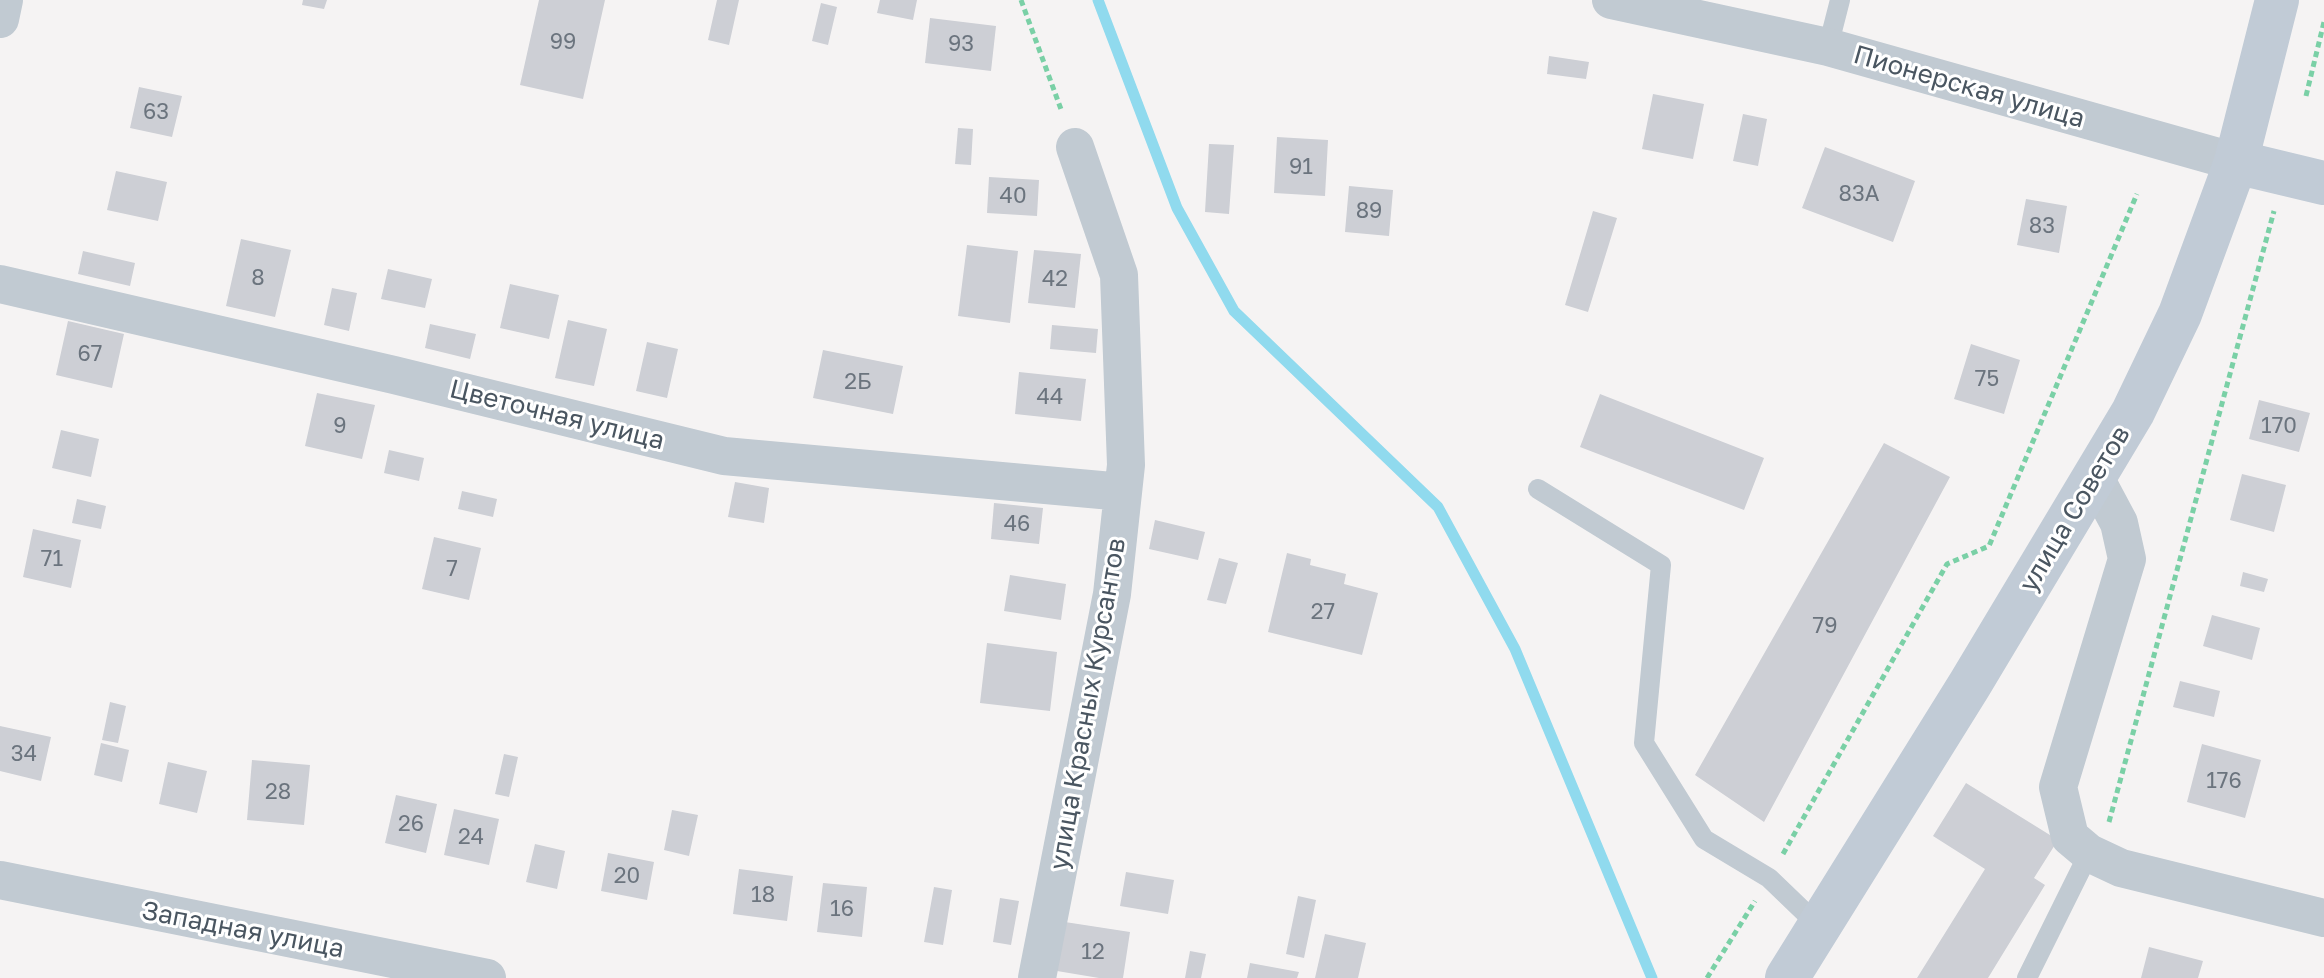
<!DOCTYPE html>
<html>
<head>
<meta charset="utf-8">
<style>
	body { margin:0 }
	canvas { display:block; background:#f5f3f3 }
</style>
</head>
<body>
<canvas width="2324" height="978"></canvas>
<script>
const ctx = document.querySelector('canvas').getContext('2d');
ctx.lineJoin = 'round';
function trace(path, color, width, dash) {
  ctx.strokeStyle = color;
  ctx.lineWidth = width;
  ctx.lineCap = dash ? 'butt' : 'round';
  ctx.setLineDash(dash || []);
  ctx.stroke(path);
}
function fillPath(path, color) {
  ctx.fillStyle = color;
  ctx.fill(path, 'evenodd');
}
function write(font, color, halo, rows, align = 'center') {
  ctx.font = font + ' "Golos Text",sans-serif';
  ctx.lineWidth = 6;
  ctx.setLineDash([]);
  ctx.textBaseline = 'middle';
  ctx.strokeStyle = halo;
  ctx.fillStyle = color;
  for (const [text, x, y, turn = 0] of rows) {
    ctx.save();
    ctx.translate(x, y);
    ctx.rotate((+turn || 0) * Math.PI / 180);
    ctx.textAlign = isNaN(turn) ? turn : align;
    if (halo) ctx.strokeText(text, 0, 0);
    ctx.fillText(text, 0, 0);
    ctx.restore();
  }
}
trace(new Path2D(`
	M1098,0L1177,208L1234,311L1438,507L1515,649L1652,978`), '#90daee', 11);
fillPath(new Path2D(`
	M303,0H327L324,9L302,5Z
	M539,0H605L583,99L520,85Z
	M717,0H739L729,45L708,40Z
	M880,0H917L913,20L877,13Z
	M821,3L837,7L828,45L812,41Z
	M930,18L996,26L991,71L925,63Z
	M1549,56L1589,62L1586,79L1547,74Z
	M139,87L182,96L172,137L130,128Z
	M1653,94L1704,104L1693,159L1642,149Z
	M1743,114L1767,119L1758,166L1733,161Z
	M958,128L973,129L971,165L955,164Z
	M1277,137L1328,140L1325,196L1274,193Z
	M1209,144L1234,145L1229,214L1205,212Z
	M1825,147L1915,181L1893,242L1802,208Z
	M116,171L167,182L158,221L107,210Z
	M989,177L1039,180L1037,216L987,213Z
	M1349,186L1393,190L1389,236L1345,232Z
	M2026,199L2067,206L2059,253L2017,245Z
	M1593,211L1617,218L1588,312L1565,305Z
	M241,239L291,250L275,317L226,306Z
	M967,245L1018,251L1010,323L958,316Z
	M1034,250L1081,254L1075,308L1028,303Z
	M83,251L135,263L130,286L78,274Z
	M388,269L432,279L425,308L381,299Z
	M510,284L559,295L549,339L500,328Z
	M332,288L357,293L349,331L324,325Z
	M568,320L607,329L594,386L555,378Z
	M68,321L124,334L112,388L56,375Z
	M430,324L476,334L470,359L425,348Z
	M1052,325L1098,329L1096,353L1050,349Z
	M647,342L678,349L667,398L636,391Z
	M1971,344L2020,360L2004,414L1954,399Z
	M823,350L903,366L893,414L813,398Z
	M1019,372L1086,379L1081,421L1015,414Z
	M317,393L375,405L362,459L305,446Z
	M1600,394L1764,458L1744,510L1580,447Z
	M2259,400L2310,413L2299,452L2249,439Z
	M61,430L99,439L91,477L52,468Z
	M1884,443L1950,477L1764,822L1695,775Z
	M389,450L424,458L419,481L384,473Z
	M2242,474L2286,485L2274,532L2230,520Z
	M735,482L769,488L764,523L728,517Z
	M462,491L497,499L493,517L458,509Z
	M77,499L106,506L101,529L72,523Z
	M994,503L1043,508L1039,544L991,539Z
	M1155,520L1205,532L1198,560L1149,549Z
	M33,529L81,540L71,588L23,577Z
	M434,537L481,548L469,600L422,589Z
	M1287,553L1311,559L1310,565L1346,574L1344,584L1378,593L1362,655L1268,632Z
	M1219,558L1238,563L1226,604L1207,600Z
	M2243,572L2268,579L2264,592L2240,586Z
	M1010,575L1066,584L1061,620L1004,611Z
	M2212,615L2260,628L2252,660L2203,646Z
	M987,643L1057,652L1050,711L980,703Z
	M2180,681L2220,691L2214,717L2173,707Z
	M110,702L126,706L118,743L102,740Z
	M0,726L51,737L41,781L0,771Z
	M101,743L129,750L122,782L94,775Z
	M2202,744L2261,760L2245,818L2187,802Z
	M504,754L518,757L509,797L495,794Z
	M252,760L310,765L304,825L247,820Z
	M168,762L207,771L197,813L159,804Z
	M1966,783L2058,840L2034,878L2045,885L1988,978H1917L1985,869L1933,836Z
	M396,795L437,804L426,853L385,843Z
	M454,809L499,819L489,865L444,855Z
	M672,810L698,815L689,856L664,850Z
	M535,844L565,851L557,889L526,882Z
	M608,853L654,862L647,900L601,891Z
	M739,869L793,876L787,921L733,914Z
	M1126,872L1174,880L1168,914L1120,906Z
	M823,883L867,887L862,937L817,932Z
	M934,887L952,890L943,945L924,942Z
	M1298,896L1316,900L1304,958L1286,954Z
	M1000,898L1019,901L1011,945L993,942Z
	M1065,922L1130,932L1123,978H1099L1057,971Z
	M1325,934L1366,943L1358,978H1315Z
	M2149,947L2203,961L2198,978H2141Z
	M1190,951L1206,954L1201,978H1185Z
	M1250,963L1299,972L1297,978H1247Z`), '#cdcfd5');
trace(new Path2D(`
	M1021,0L1062,112
	M2306,96L2324,22
	M2109,822L2274,211
	M1783,854L1947,564L1989,546L2137,194
	M1707,978L1755,901`), '#7ad0a6', 5, [6, 4]);
trace(new Path2D(`
	M1828,47L1840,0
	M1538,489L1661,565L1644,743L1704,839L1769,878L1820,927
	M2027,978L2089,853`), '#c1cad2', 20);
trace(new Path2D(`
	M1611,0L1828,47L2236,162
	M0,19L4,0
	M0,284L394,375L724,456L1123,492
	M2095,478L2119,523L2127,559L2058,787L2070,837L2089,853L2121,868L2324,918
	M0,880L487,978
	M1037,978L1112,594L1126,465L1119,275L1075,147`), '#c1cad2', 38);
trace(new Path2D(`
	M2236,162L2324,183
	M1787,978L1970,684L2133,412L2180,314L2236,162L2277,0`), '#c1cbd6', 44);
write('22px', '#6b747e', null, [
	["99",563,42],
	["93",961,44],
	["63",156,112],
	["91",1301,167],
	["83А",1859,194],
	["40",1013,196],
	["89",1369,211],
	["83",2042,226],
	["8",258,278],
	["42",1055,279],
	["67",90,354],
	["75",1987,379],
	["2Б",858,382],
	["44",1050,397],
	["9",340,426],
	["170",2279,426],
	["46",1017,524],
	["71",52,559],
	["7",452,569],
	["27",1323,612],
	["79",1825,626],
	["34",24,754],
	["176",2224,781],
	["28",278,792],
	["26",411,824],
	["24",471,837],
	["20",627,876],
	["18",763,895],
	["16",842,909],
	["12",1093,952]
]);
write('26px', '#4a5661', '#fff', [
	["Пионерская улица",1969,87,16],
	["Цветочная улица",557,415,14],
	["улица Советов",2075,509,-59],
	["улица Красных Курсантов",1088,704,-80],
	["Западная улица",243,930,11]
]);
</script>
</body>
</html>
